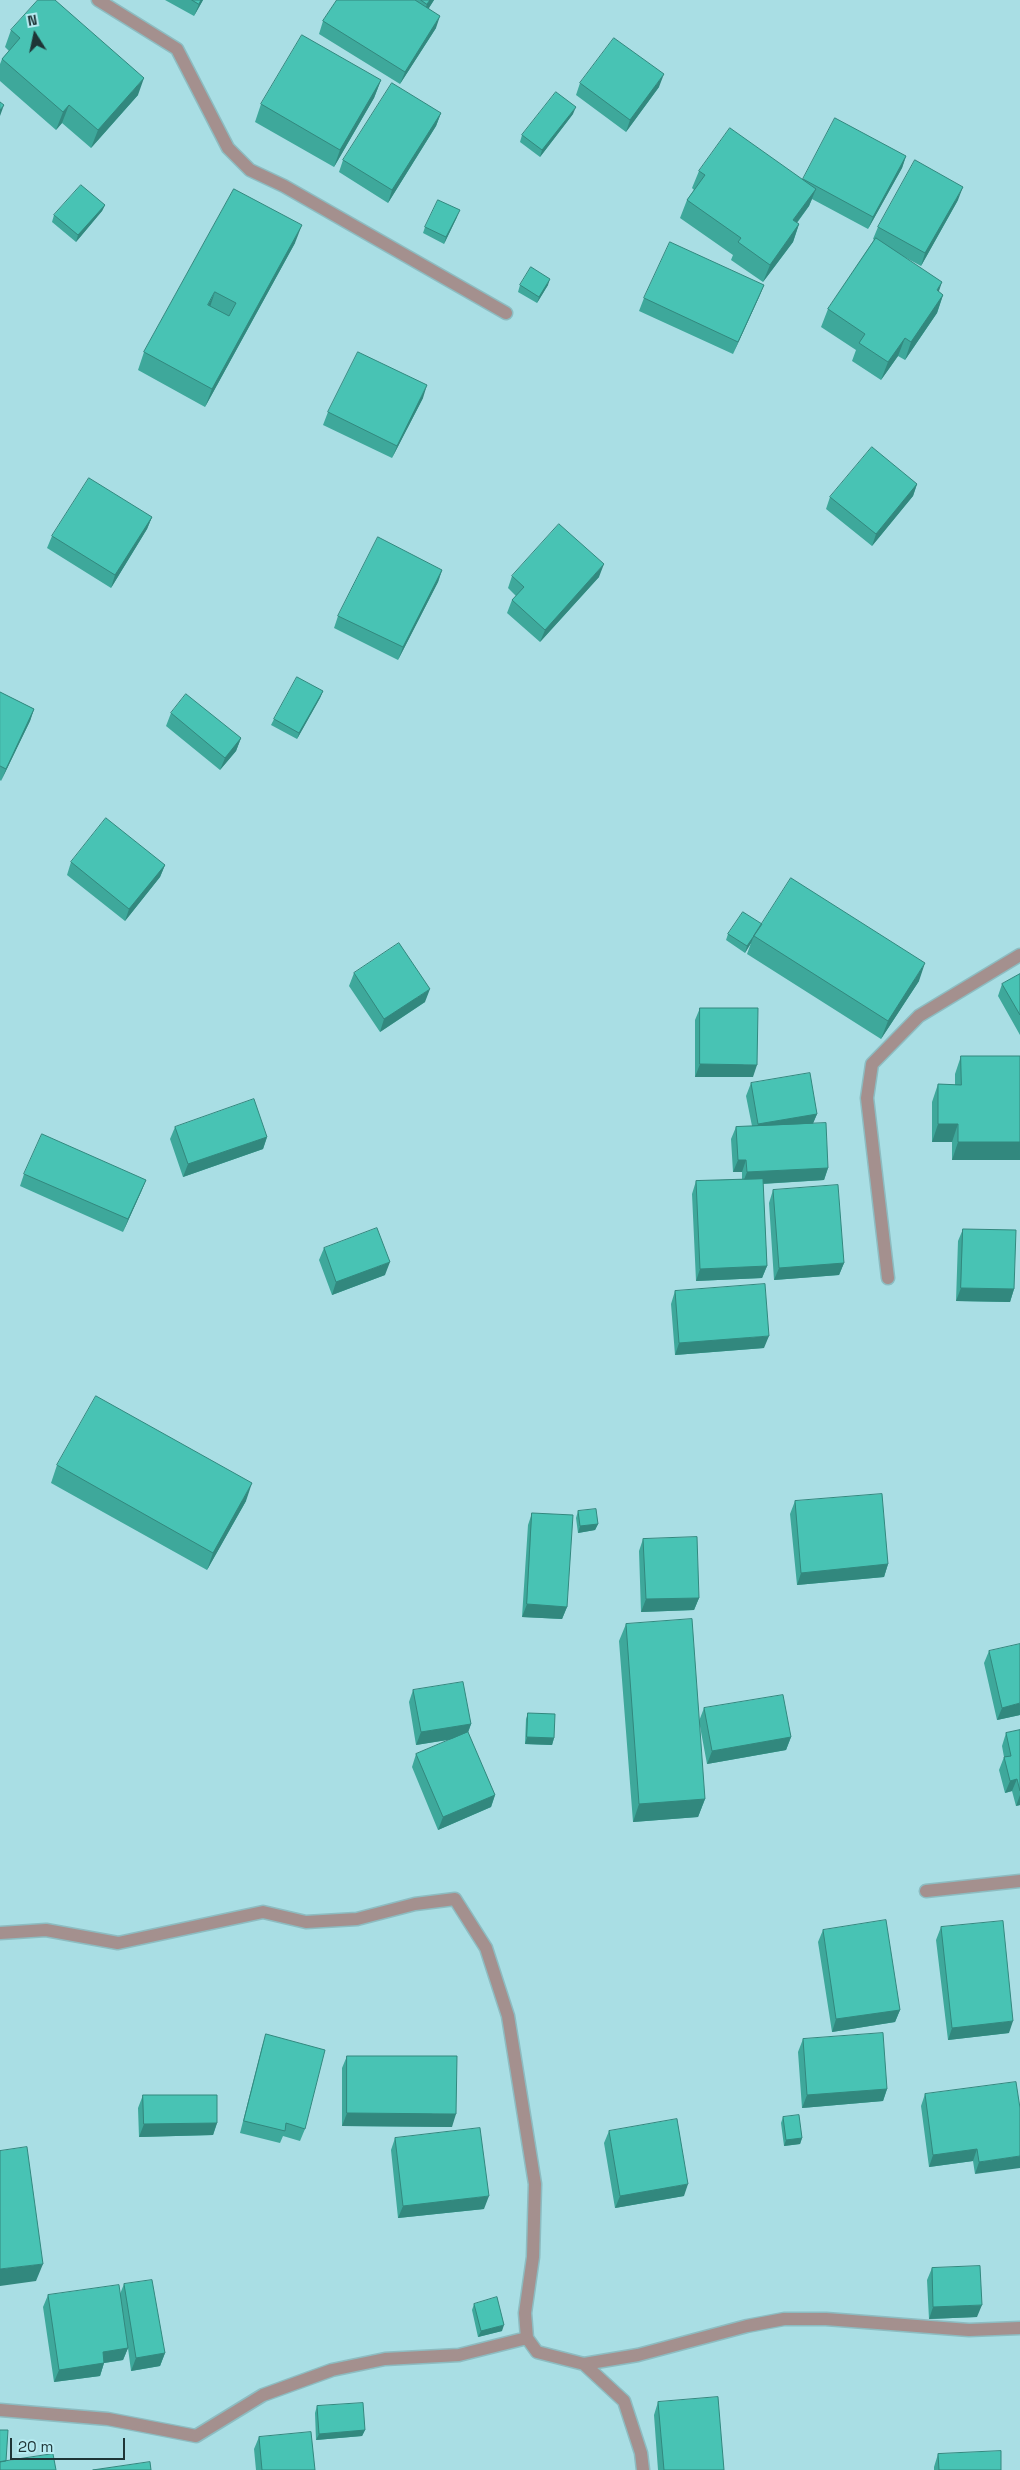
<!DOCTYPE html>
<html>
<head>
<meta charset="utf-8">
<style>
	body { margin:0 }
	#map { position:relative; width:1020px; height:2470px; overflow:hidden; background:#a9dee4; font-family:"Space Grotesk",sans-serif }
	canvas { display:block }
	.north { position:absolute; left:10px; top:10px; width:50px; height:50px; -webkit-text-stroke:4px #b6ebf1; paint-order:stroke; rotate:350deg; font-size:14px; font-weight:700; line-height:20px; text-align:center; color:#1e3436 }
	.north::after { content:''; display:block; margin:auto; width:18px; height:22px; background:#1e3436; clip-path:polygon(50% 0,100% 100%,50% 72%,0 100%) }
	.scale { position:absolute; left:10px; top:2438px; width:115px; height:22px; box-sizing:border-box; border:2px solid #1e3436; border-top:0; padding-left:6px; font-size:15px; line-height:18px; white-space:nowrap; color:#1e3436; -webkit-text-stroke:4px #b6ebf1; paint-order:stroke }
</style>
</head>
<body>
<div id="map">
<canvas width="1020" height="2470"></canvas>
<div class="north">N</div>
<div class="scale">20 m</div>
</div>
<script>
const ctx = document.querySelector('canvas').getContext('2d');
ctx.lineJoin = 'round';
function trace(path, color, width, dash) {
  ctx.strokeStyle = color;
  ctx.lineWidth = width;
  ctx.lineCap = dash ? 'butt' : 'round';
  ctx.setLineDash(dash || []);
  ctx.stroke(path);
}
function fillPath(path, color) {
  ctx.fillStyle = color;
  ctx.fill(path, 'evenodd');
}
const minor = new Path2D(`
	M98,0L177,49L228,148L250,170L284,186L506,313
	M888,1278L867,1098L872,1064L919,1016L1020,955
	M926,1891L1020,1881
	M0,1933L46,1930L118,1943L263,1912L306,1922L357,1919L415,1904L455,1899L486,1948L508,2016L535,2184L533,2257L525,2313L527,2338L537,2352L584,2364L638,2355L747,2326L784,2319H826L969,2330L1020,2328
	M584,2364L624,2401L641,2453L643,2470
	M0,2410L108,2419L196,2436L263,2395L332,2370L385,2359L459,2355L527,2338`);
trace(minor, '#8dbcc1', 15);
trace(minor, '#a4908e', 12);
fillPath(new Path2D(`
	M165,0H203L194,16Z
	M337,0H434L429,8L436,28L400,84L319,34L323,21Z
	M11,30L138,95L91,148L62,123L56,130L0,81V64L2,59L9,51L5,47Z
	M381,80L374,98L334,167L255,122L261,104Z
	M580,83L659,87L626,132L576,95Z
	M441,113L436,126L388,203L339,172L343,160Z
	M573,114L540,157L520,142L522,135Z
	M906,156L902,168L868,229L812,199L809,206L797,223L799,224L793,242L763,282L731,260L733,255L680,218L687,200L694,190L692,188L699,171L803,179Z
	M234,189L295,243L205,407L138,370L144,352Z
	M958,200L921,266L897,253L939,292L943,295L937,313L905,360L898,356L881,380L852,361L856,350L821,327L828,309L874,240L873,239L878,227Z
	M105,205L102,211L76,242L52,222L54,215Z
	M457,217L444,244L423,233L425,227Z
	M520,285H548L537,303L518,292Z
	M764,285L759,297L733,354L639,311L644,298Z
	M423,398L392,458L323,425L328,412Z
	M917,484L913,496L872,546L826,509L830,497Z
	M152,517L147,529L111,588L47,548L52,536Z
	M442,570L438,582L398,660L334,628L338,616Z
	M512,576L599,577L540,642L507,613L512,600L516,596L508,588Z
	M323,691L320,698L297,739L271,725L274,719Z
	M0,692L34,709L30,721L1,781L0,780Z
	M171,713L241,738L236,751L220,770L166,726Z
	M71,862L165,865L160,877L125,921L67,875Z
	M762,924L919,981L881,1039L747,954L751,943L745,953L726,940L728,934Z
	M354,973L425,1002L380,1032L349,986Z
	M1020,974V1035L998,996L1002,984Z
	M700,1008L753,1077H695V1020Z
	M961,1056H1020V1160H952V1142H932V1102L938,1084L955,1085V1074Z
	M751,1083L817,1114L813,1123L828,1168L824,1180L763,1184L767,1266L762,1278L696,1281L692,1194L696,1181L742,1179V1172H733L731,1139L736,1127L752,1126L746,1096Z
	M175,1127L267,1137L263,1149L183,1177L170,1139Z
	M24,1174L146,1180L141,1192L123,1232L20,1186Z
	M773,1190L844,1263L839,1275L774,1280L769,1203Z
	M963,1229L1014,1289L1010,1302L956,1301L958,1241Z
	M324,1248L385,1275L332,1295L319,1260Z
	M675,1291L764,1348L675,1355L671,1304Z
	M57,1465L246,1501L207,1570L51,1483Z
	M795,1501L888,1564L884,1577L797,1585L790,1514Z
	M578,1511L598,1524L595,1530L578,1533L576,1518Z
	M532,1513L567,1607L562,1619L522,1617L528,1525Z
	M643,1539L699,1598L694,1610L641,1612L639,1551Z
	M626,1624L705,1799L698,1817L633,1822L619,1641Z
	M989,1651L1020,1715L997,1720L984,1663Z
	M413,1690L471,1724L468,1733L495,1795L491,1807L438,1830L412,1767L416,1754L453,1739L416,1745L409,1702Z
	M704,1708L791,1737L786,1750L707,1764L699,1721Z
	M528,1713L554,1738L552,1745L525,1744L526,1719Z
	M1020,1730V1805L1016,1806L1012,1791L1005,1793L999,1770L1004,1757L1002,1746L1006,1733Z
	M941,1927L1009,2033L948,2040L936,1940Z
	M823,1930L900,2010L895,2022L832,2032L818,1942Z
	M266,2034L305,2129L300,2141L283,2136L280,2143L240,2133L262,2047Z
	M803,2039L887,2089L883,2101L802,2108L798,2052Z
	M347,2056L452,2127L342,2126V2068Z
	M925,2094L1020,2108L975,2174L973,2161L929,2167L921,2106Z
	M143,2095L217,2123L213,2135L139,2137L138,2108Z
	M783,2117L802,2138L800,2144L784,2146L781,2123Z
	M609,2131L684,2196L615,2208L604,2143Z
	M395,2138L484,2209L398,2218L391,2150Z
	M932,2268L977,2317L929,2319L927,2280Z
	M124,2284L165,2353L160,2366L131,2371L128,2348L123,2360L104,2363L100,2376L54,2382L43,2307L48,2295L120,2294Z
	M474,2304L502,2331L478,2337L472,2310Z
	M658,2402L724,2470H658L654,2415Z
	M317,2406L365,2430L362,2436L316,2440L315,2413Z
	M259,2437L315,2470H256L254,2449Z
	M938,2454L1001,2470H934V2467Z`), '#3ea89b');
fillPath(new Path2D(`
	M201,0H203L194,16L199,4Z
	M430,0H434L423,17L427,4Z
	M440,16L436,28L400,84L405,72Z
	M664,74L659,87L626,132L630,120Z
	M144,78L138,95L91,148L98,130Z
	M381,80L374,98L334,167L340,150Z
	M4,105L0,116V110Z
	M69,105L62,123L56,130L63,112Z
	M576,107L573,114L540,157L542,150Z
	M441,113L436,126L388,203L392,190Z
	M906,156L902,168L868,229L873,217Z
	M963,187L958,200L921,266L925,253Z
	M816,189L809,206L786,237L793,220Z
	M105,205L102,211L76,242L78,235Z
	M460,210L457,217L444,244L446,237Z
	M799,224L793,242L763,282L770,265Z
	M302,225L295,243L205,407L212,389Z
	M550,279L548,285L537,303L539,297Z
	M942,282L936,300L937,290Z
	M764,285L759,297L733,354L738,342Z
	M215,292L209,310L208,305Z
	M943,295L937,313L905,360L911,342Z
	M905,338L898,356L881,380L888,362Z
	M427,385L423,398L392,458L397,446Z
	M917,484L913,496L872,546L876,534Z
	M152,517L147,529L111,588L115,575Z
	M604,564L599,577L540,642L545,630Z
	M442,570L438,582L398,660L403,647Z
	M323,691L320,698L297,739L299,733Z
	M34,709L30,721L1,781L6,769Z
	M241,738L236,751L220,770L225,758Z
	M165,865L160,877L125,921L129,909Z
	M754,936L751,943L745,953L747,946Z
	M925,963L919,981L881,1039L888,1021Z
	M430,989L425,1002L380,1032L384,1019Z
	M700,1064L757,1065L753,1077H695Z
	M817,1114L812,1126L754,1136L758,1124Z
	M938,1124H958L952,1142H932Z
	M267,1137L263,1149L183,1177L188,1164Z
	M958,1142H1020V1160H952Z
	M738,1160H746L742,1172H733Z
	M828,1168L824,1180L742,1185L747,1172Z
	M146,1180L141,1192L123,1232L128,1219Z
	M390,1262L385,1275L332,1295L336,1282Z
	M844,1263L839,1275L774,1280L779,1268Z
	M767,1266L762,1278L696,1281L700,1269Z
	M961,1288L1014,1289L1010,1302L956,1301Z
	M769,1336L764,1348L675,1355L679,1343Z
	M252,1483L246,1501L207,1570L213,1553Z
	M598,1524L595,1530L578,1533L580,1526Z
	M888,1564L884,1577L797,1585L801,1573Z
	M699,1598L694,1610L641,1612L646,1599Z
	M527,1604L567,1607L562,1619L522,1617Z
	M1020,1703V1715L997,1720L1002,1708Z
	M471,1724L466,1737L416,1745L421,1732Z
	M527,1737L554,1738L552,1745L525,1744Z
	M791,1737L786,1750L707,1764L712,1751Z
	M1017,1779L1012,1791L1005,1793L1010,1781Z
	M495,1795L491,1807L438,1830L443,1817Z
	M1020,1795V1805L1016,1806Z
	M705,1799L698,1817L633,1822L639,1804Z
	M900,2010L895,2022L832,2032L836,2019Z
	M1013,2021L1009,2033L948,2040L952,2028Z
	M887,2089L883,2101L802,2108L807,2095Z
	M347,2113L456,2114L452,2127L342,2126Z
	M217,2123L213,2135L139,2137L144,2124Z
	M802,2138L800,2144L784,2146L786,2140Z
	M977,2149L973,2161L929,2167L933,2155Z
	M1020,2156V2168L975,2174L979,2162Z
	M688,2184L684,2196L615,2208L620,2196Z
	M489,2196L484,2209L398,2218L403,2206Z
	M43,2264L36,2281L0,2286V2269Z
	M982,2305L977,2317L929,2319L933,2307Z
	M504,2325L502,2331L478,2337L481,2331Z
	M128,2348L123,2360L104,2363L100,2376L54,2382L59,2370L103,2352Z
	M165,2353L160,2366L131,2371L136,2358Z
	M365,2430L362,2436L316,2440L319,2434Z`), '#32887e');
const building = new Path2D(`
	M38,0H55L144,78L98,130L69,105L63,112L2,59L20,38L11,30Z
	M192,0H201L199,4Z
	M337,0H415L440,16L405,72L323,21Z
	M421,0H430L427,4Z
	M302,35L381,80L340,150L261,104Z
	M614,38L664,74L630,120L580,83Z
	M392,83L441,113L392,190L343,160Z
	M556,92L576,107L542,150L522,135Z
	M0,102L4,105L0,110Z
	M835,118L906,156L873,217L803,179Z
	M730,128L816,189L793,220L799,224L770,265L738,242L741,238L687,200L705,175L699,171Z
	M915,160L963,187L925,253L878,227Z
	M81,185L105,205L78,235L54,215Z
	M234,189L302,225L212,389L144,352ZM215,292L236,303L229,316L208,305Z
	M438,200L460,210L446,237L425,227Z
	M876,238L942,282L937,290L943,295L911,342L905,338L888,362L859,343L865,334L828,309Z
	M670,242L764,285L738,342L644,298Z
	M531,267L550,279L539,297L520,285Z
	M358,352L427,385L397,446L328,412Z
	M872,447L917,484L876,534L830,497Z
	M89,478L152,517L115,575L52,536Z
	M559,524L604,564L545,630L512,600L524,587L512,576Z
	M378,537L442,570L403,647L338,616Z
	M297,677L323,691L299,733L274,719Z
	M0,692L34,709L6,769L0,766Z
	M186,694L241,738L225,758L171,713Z
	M106,818L165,865L129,909L71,862Z
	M791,878L925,963L888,1021L754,936Z
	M743,912L762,924L747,946L728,934Z
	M399,943L430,989L384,1019L354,973Z
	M1020,974V1015L1002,984Z
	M700,1008H758L757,1065L700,1064Z
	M961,1056H1020V1142H958V1124H938V1084L961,1085Z
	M810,1073L817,1114L758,1124L751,1083Z
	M254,1099L267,1137L188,1164L175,1127Z
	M826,1123L828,1168L747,1172L746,1160H738L736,1127Z
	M42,1134L146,1180L128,1219L24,1174Z
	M763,1179L767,1266L700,1269L696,1181Z
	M838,1185L844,1263L779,1268L773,1190Z
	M377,1228L390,1262L336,1282L324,1248Z
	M963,1229L1016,1230L1014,1289L961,1288Z
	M765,1284L769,1336L679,1343L675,1291Z
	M96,1396L252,1483L213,1553L57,1465Z
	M882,1494L888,1564L801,1573L795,1501Z
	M596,1509L598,1524L580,1526L578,1511Z
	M532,1513L573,1515L567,1607L527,1604Z
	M697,1537L699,1598L646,1599L643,1539Z
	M692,1619L705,1799L639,1804L626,1624Z
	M1020,1644V1703L1002,1708L989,1651Z
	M463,1682L471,1724L421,1732L413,1690Z
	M783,1695L791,1737L712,1751L704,1708Z
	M528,1713L555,1714L554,1738L527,1737Z
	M1020,1730V1791L1017,1779L1010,1781L1004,1757L1011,1756L1006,1733Z
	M468,1732L495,1795L443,1817L416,1754Z
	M886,1920L900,2010L836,2019L823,1930Z
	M1003,1921L1013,2021L952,2028L941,1927Z
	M883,2033L887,2089L807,2095L803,2039Z
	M266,2034L325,2050L305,2129L286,2123L285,2131L244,2121Z
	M347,2056H457L456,2114L347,2113Z
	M1016,2082L1020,2108V2156L979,2162L977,2149L933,2155L925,2094Z
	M143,2095H217V2123L144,2124Z
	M799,2115L802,2138L786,2140L783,2117Z
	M677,2119L688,2184L620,2196L609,2131Z
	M480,2128L489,2196L403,2206L395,2138Z
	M27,2147L43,2264L0,2269V2151Z
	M980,2266L982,2305L933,2307L932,2268Z
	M152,2280L165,2353L136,2358L124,2284Z
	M119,2285L128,2348L103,2352L104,2363L59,2370L48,2295Z
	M497,2297L504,2325L481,2331L474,2304Z
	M718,2397L724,2470H664L658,2402Z
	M363,2403L365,2430L319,2434L317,2406Z
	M0,2430H8L6,2461L0,2462Z
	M311,2432L315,2470H262L259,2437Z
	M1001,2451V2470H939L938,2454Z
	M53,2454L56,2470H0V2462Z
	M150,2462L151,2470H93Z`);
fillPath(building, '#48c3b4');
trace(building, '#32887e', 1);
</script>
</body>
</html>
